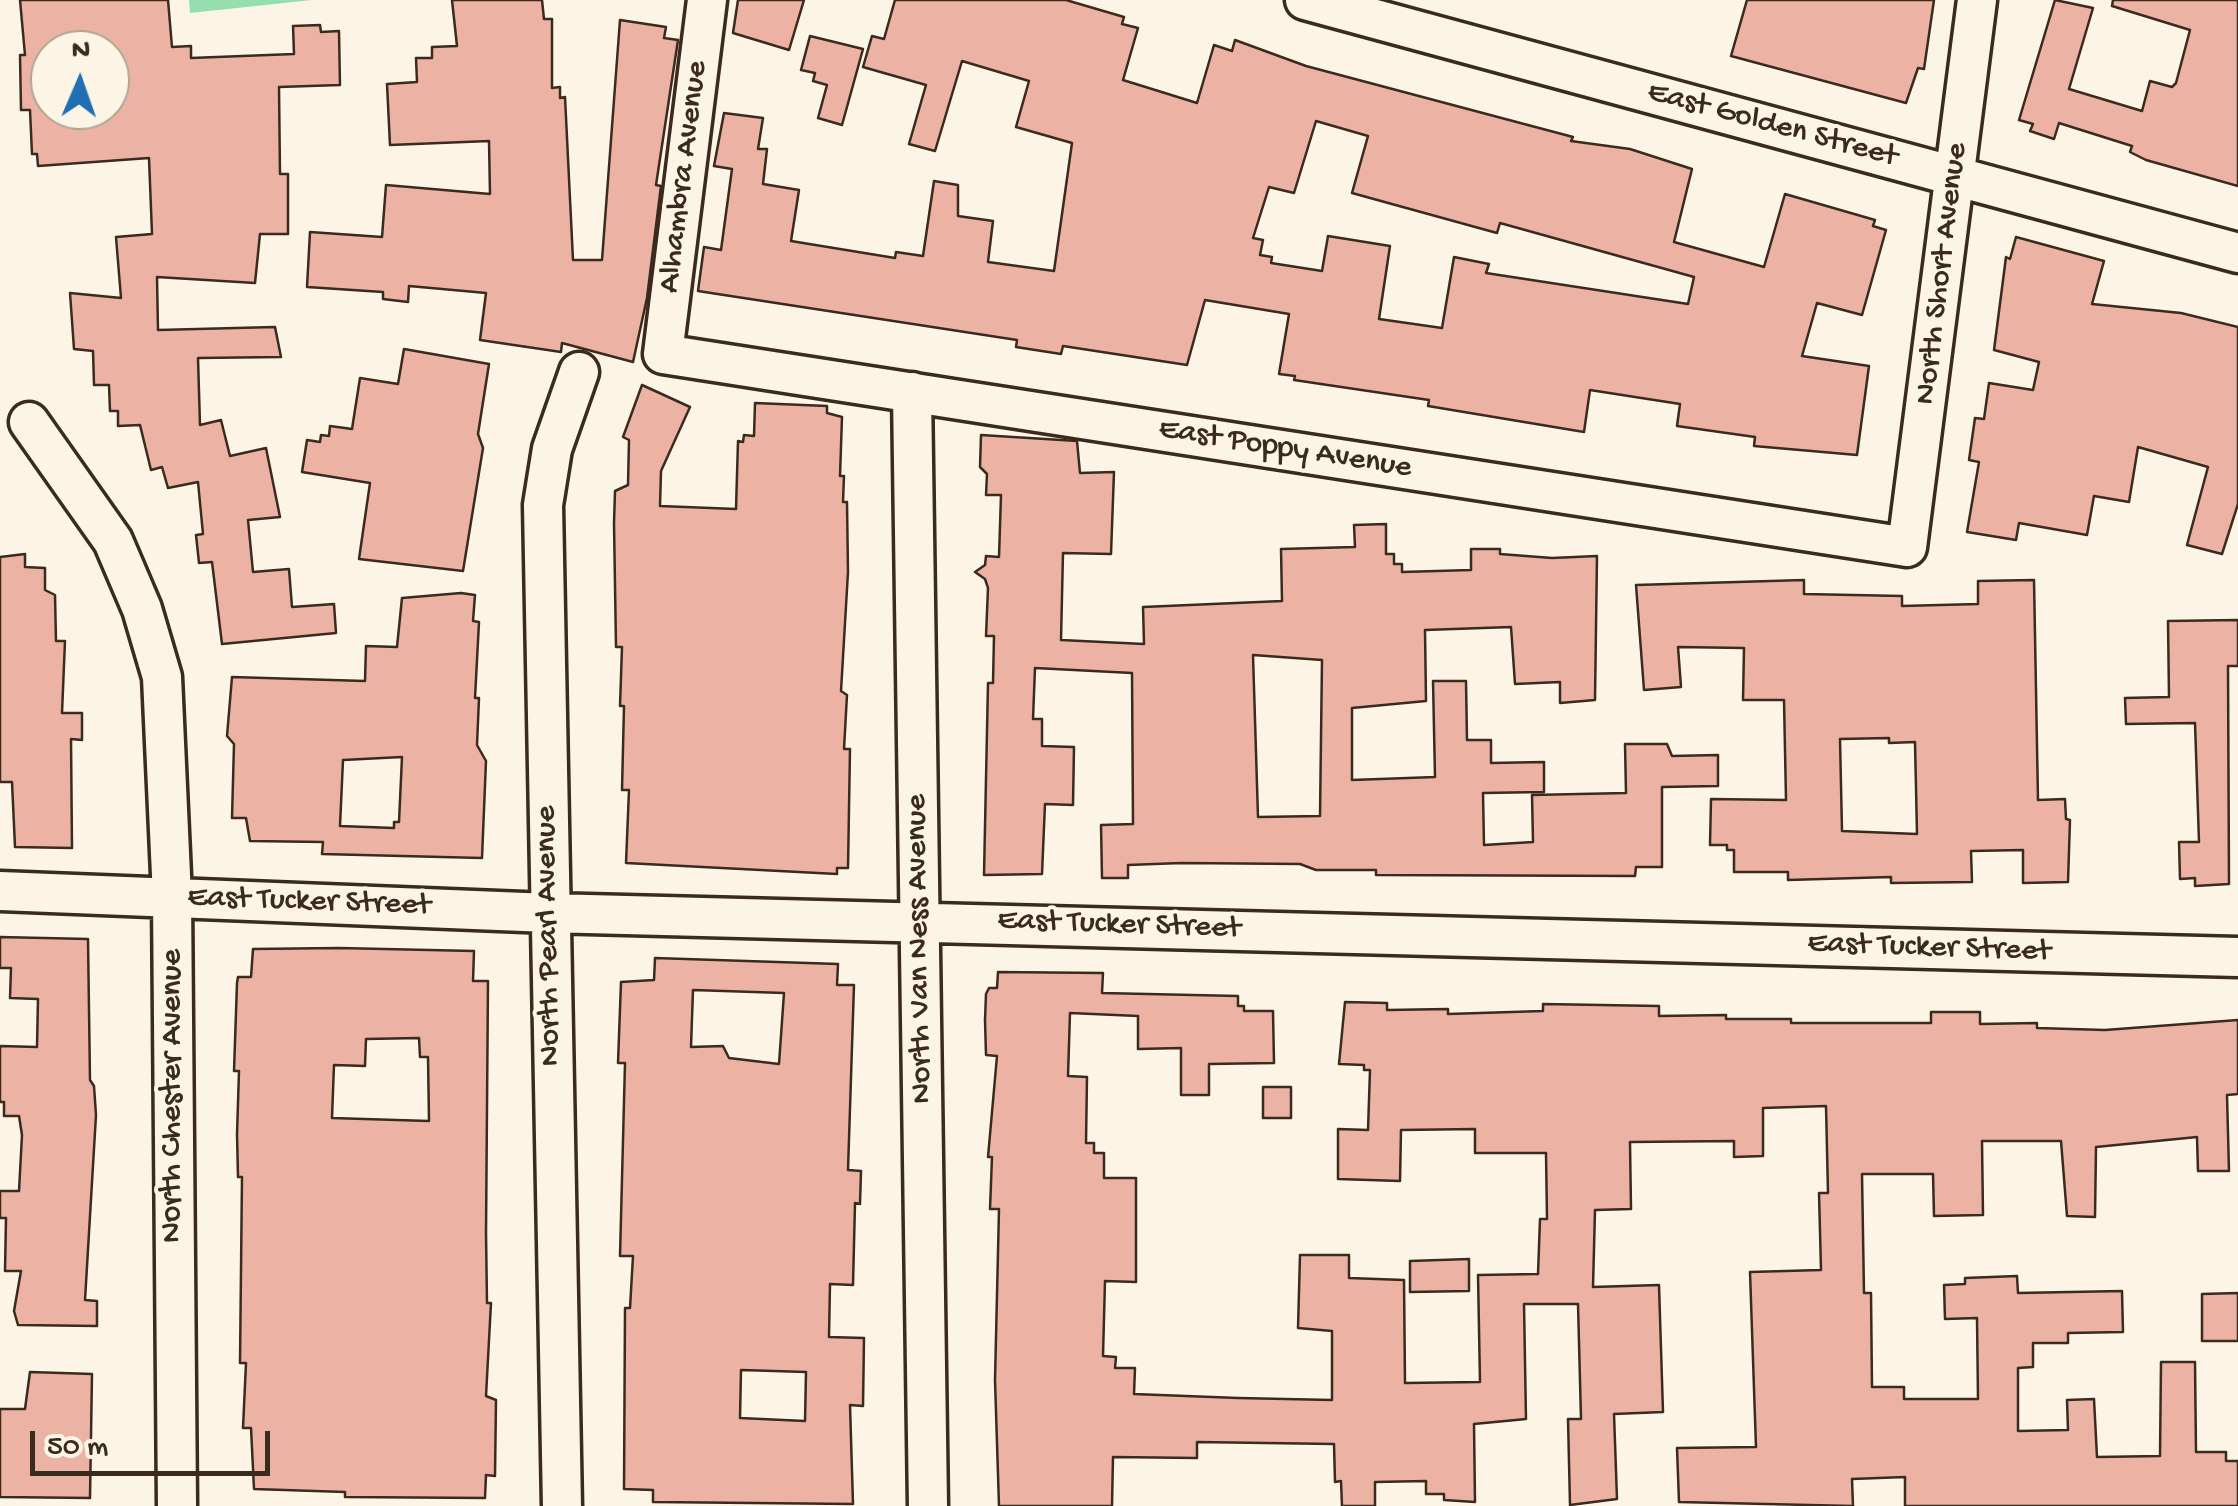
<!DOCTYPE html>
<html>
<head>
<meta charset="utf-8">
<style>
	body { margin:0 }
	#map { position:relative; width:2238px; height:1506px; overflow:hidden; background:#fcf5e5; font-family:"Gochi Hand",sans-serif }
	canvas { display:block }
	.north { position:absolute; left:30px; top:30px; width:100px; height:100px; box-sizing:border-box; background:#fcf5e5; border:2px solid #afa495; border-radius:50%; rotate:2deg; font-size:28px; font-weight:700; line-height:40px; text-align:center; color:#3b2a1e }
	.north::after { content:''; display:block; margin:auto; width:35px; height:45px; background:#1f6fb2; clip-path:polygon(50% 0,100% 100%,50% 72%,0 100%) }
	.scale { position:absolute; left:30px; top:1431px; width:240px; height:45px; box-sizing:border-box; border:5px solid #3b2a1e; border-top:0; padding-left:12px; font-size:30px; line-height:35px; white-space:nowrap; color:#3b2a1e; -webkit-text-stroke:8px #fcf5e5; paint-order:stroke }
</style>
</head>
<body>
<div id="map">
<canvas width="2238" height="1506"></canvas>
<div class="north">N</div>
<div class="scale">50 m</div>
</div>
<script>
const ctx = document.querySelector('canvas').getContext('2d');
ctx.lineJoin = 'round';
function fillPath(path, color) {
  ctx.fillStyle = color;
  ctx.fill(path, 'evenodd');
}
function trace(path, color, width, dash) {
  ctx.strokeStyle = color;
  ctx.lineWidth = width;
  ctx.lineCap = dash ? 'butt' : 'round';
  ctx.setLineDash(dash || []);
  ctx.stroke(path);
}
function write(font, color, halo, rows, align = 'center') {
  ctx.font = font + ' "Gochi Hand",sans-serif';
  ctx.lineWidth = 8;
  ctx.setLineDash([]);
  ctx.textBaseline = 'middle';
  ctx.strokeStyle = halo;
  ctx.fillStyle = color;
  for (const [text, x, y, turn = 0] of rows) {
    ctx.save();
    ctx.translate(x, y);
    ctx.rotate((+turn || 0) * Math.PI / 180);
    ctx.textAlign = isNaN(turn) ? turn : align;
    if (halo) ctx.strokeText(text, 0, 0);
    ctx.fillText(text, 0, 0);
    ctx.restore();
  }
}
fillPath(new Path2D(`
	M189,0H312L190,13Z`), '#95deae');
const building = new Path2D(`
	M20,0H168L172,47L191,46V58L294,54L293,26L320,25L321,32L339,31L340,85L279,87L280,174H288V234H260L255,283L157,277L158,330L275,327L281,357L198,358L200,425L221,420L230,456L266,448L280,517L248,520L253,572L289,569L292,607L334,604L336,633L222,644L212,562L199,563L196,535L203,534L198,482L168,488L162,467L151,470L140,425L118,426V411H110L109,385H94L93,351L74,349L70,293L121,298L116,237L152,234L149,158L38,166L37,154H32L30,110H21L20,55H25ZM50,50H110V114L50,117Z
	M452,0H542L544,19H552V88L560,87V98L565,97L573,260H602L620,20L666,27L664,38L678,40L656,185L661,186L647,298L633,362L562,343L561,352L480,340L486,293L409,286L408,302L383,299V292L307,287L310,232L382,237L386,185L490,194L489,141L390,145L387,84L417,82L416,58H432V47L457,46Z
	M738,0H804L789,50L733,33Z
	M895,0H1066L1124,17L1122,24L1138,28L1123,80L1197,103L1214,45L1232,51L1235,40L1306,66L1573,137L1571,141L1630,149L1692,169L1674,242L1764,267L1785,194L1875,220L1873,226L1886,230L1862,315L1817,303L1802,356L1869,366L1857,455L1754,446L1755,437L1677,426L1680,404L1590,390L1584,432L1428,406L1429,400L1294,380L1295,376L1279,374L1289,314L1205,300L1187,365L1063,346L1061,354L1016,347L1017,340L698,291L704,247L721,250L732,169L714,166L724,113L763,118L758,149H767L763,184L799,190L791,241L895,258L896,252L923,256L934,181L958,185V216L993,221L988,262L1054,271L1072,143L1016,127L1029,81L962,61L935,151L909,144L926,85L863,67L872,36L884,39ZM1316,121L1368,136L1352,193L1497,233L1500,223L1694,277L1688,304L1486,273L1489,264L1454,257L1442,328L1379,319L1390,246L1328,236L1322,271L1271,263L1272,257L1260,255L1263,240L1253,238L1269,187L1294,193Z
	M1747,0H1934L1924,69L1918,68L1906,103L1731,56Z
	M2055,0L2093,8L2069,89L2142,111L2150,81L2172,87L2176,83L2190,30L2112,6L2113,0H2238V186L2146,160L2130,152L2132,146L2059,123L2054,139L2030,131L2033,124L2019,120Z
	M810,36L863,49L842,125L818,118L827,85L813,81L815,73L801,70Z
	M2016,237L2104,261L2092,304L2181,313L2238,327V504L2222,554L2187,545L2208,467L2138,447L2129,502L2094,496L2087,535L2019,523L2016,540L1967,532L1979,462L1969,460L1975,418L1984,419L1989,383L2033,390L2039,362L1994,350L2006,257L2010,259Z
	M404,349L489,364L478,434L483,448L463,571L359,559L370,483L302,472L307,440L320,442L321,435L329,436L330,426L352,429L360,378L398,384Z
	M642,385L690,407L661,471L660,506L736,509L738,441L743,442L744,435L754,436L755,403L827,406V413L842,417L840,476H844L843,502H847L848,572L841,691L847,695L844,749H850L848,868H837V874L626,863L629,790H622L624,706H620L622,647H616L614,523L615,491L628,485L629,440L623,437Z
	M981,435L1077,441L1080,473L1114,472L1111,554L1063,553L1061,640L1144,644L1143,607L1282,601L1281,549L1355,547L1354,525L1386,524V554H1394V564H1402V572L1471,570V549H1500V554L1552,558L1597,556L1595,700L1560,703V682L1515,684L1511,627L1425,630L1426,701L1352,708V780L1435,777L1433,681H1466L1467,740H1491V763L1544,762V792L1483,793L1484,845L1533,842L1532,795L1626,793L1625,744H1667L1672,756L1718,755V786L1662,787V867H1636L1635,876L1376,875V870H1316L1300,864L1181,863L1128,865V878H1102L1101,825L1133,824L1132,673L1035,668L1033,719H1042V746L1074,747L1073,805L1045,804L1042,874L984,875L988,683H993L994,636H986L988,588L985,579L975,572L985,565L986,556L999,557L1001,495H986L987,474L980,467ZM1253,655L1322,660L1320,816L1258,817Z
	M25,554V567L45,568V590L55,595L56,641H65L62,713H82V740L71,739L72,848L15,847L12,782H0V557Z
	M1804,580V594L1902,596V606L1978,604V581L2034,580L2038,800L2065,799L2066,819L2070,820L2068,882L2023,883V850L1971,851L1972,882L1891,883V877L1788,880V872H1734V850H1727V845H1710L1711,799L1786,800L1784,700H1743L1744,648L1678,647L1681,687L1644,690L1636,585ZM1889,738V743L1915,742L1917,834L1842,831L1840,739Z
	M461,593L475,595L473,621L479,622L475,698H479L477,745L486,761L482,858L322,854L323,842L250,841L246,818H232L234,744L227,736L232,677L365,681L366,646L397,647L402,598ZM402,757L399,822H394V828L340,826L343,760Z
	M2238,620V666H2228L2229,884L2195,886V878L2180,879L2179,842H2199L2195,723L2126,724L2125,698L2169,697L2168,621Z
	M0,937L88,939L90,1080L94,1086L96,1115L85,1300L97,1301V1326L18,1325L14,1311L21,1271H5L6,1218H0V1191H19L22,1135L19,1116H4V1102H0V1046L37,1047L38,999L10,998L11,968H0Z
	M339,948L474,951L473,981H488L486,1233L487,1303H491L486,1396L496,1400L495,1476L486,1475L485,1498L345,1497V1492L254,1489L251,1428H243L246,1363H240L242,1177H238L237,1134L239,1071H234L237,983L238,977H251L253,949ZM419,1038L420,1057H428L429,1121L332,1118L334,1065L365,1066L366,1039Z
	M655,958L838,964L837,985H854L848,1170L861,1171L860,1204L855,1203L853,1285L830,1284L829,1337L864,1338L863,1406L850,1405L853,1504L653,1502V1490L624,1489L625,1308H630L633,1256H620L625,1063H618L621,982L654,980ZM693,990L784,993L779,1064L729,1058L723,1046L691,1047ZM741,1370L806,1372L805,1421L740,1418Z
	M998,972L1103,973L1102,993L1238,996V1006H1244V1011H1273L1274,1063L1209,1064V1095H1181V1048L1138,1049V1016L1070,1013L1068,1076L1087,1077L1086,1143H1094V1153H1104V1178H1136V1282L1105,1281L1103,1356L1116,1357L1115,1368H1135L1134,1394L1238,1398L1332,1400V1331L1298,1328L1300,1255H1349V1278L1404,1280L1405,1383L1480,1382L1478,1275L1538,1274L1540,1219H1547L1546,1153H1475V1129L1401,1130L1400,1181L1338,1179V1129L1368,1130L1370,1070H1364V1065L1339,1064L1345,1002L1387,1003V1010L1448,1009V1014L1543,1011V1004L1659,1006V1016L1726,1015V1019H1791V1023H1931V1012H1980V1024L2037,1023V1028L2105,1030L2238,1020V1094L2227,1095L2229,1171H2198L2197,1137L2096,1147L2095,1217L2067,1216L2061,1141H1982L1983,1215L1934,1216L1933,1174H1862L1864,1293H1871L1872,1387H1904V1399H1978L1977,1318L1945,1319L1944,1285L1965,1284V1278L2017,1276L2018,1293L2122,1291L2123,1332L2068,1333V1343H2033V1367L2018,1368V1431L2068,1430L2067,1400L2094,1399L2097,1457L2160,1456L2161,1362H2195L2196,1452H2226V1461H2238V1506H1905V1477L1852,1479L1853,1506L1679,1502L1677,1448L1756,1447L1750,1272L1821,1270L1819,1193H1828L1826,1106L1763,1108V1156L1734,1157V1141L1630,1142L1631,1209L1595,1210L1593,1287L1659,1285L1663,1412L1614,1414L1617,1499L1570,1505L1568,1419H1581L1578,1304H1524L1526,1419L1474,1424L1475,1502L1444,1500V1494H1426V1481L1375,1482V1506H1342L1341,1481L1335,1482L1334,1444L1197,1442V1458L1113,1457L1112,1506H999L995,1380L999,1209H990L992,1157H988L997,1056L986,1055L985,1020L986,994L989,988H997Z
	M1263,1087H1291V1118H1263Z
	M1469,1259V1291L1410,1292V1261Z
	M2238,1293V1341H2202V1294Z
	M30,1372L92,1374L90,1498L0,1497V1409H25Z`);
fillPath(building, '#ecb3a4');
trace(building, '#3b2a1e', 2.5);
const minor = new Path2D(`
	M707,0L663,354L1907,547L1977,0
	M1305,0L2238,253
	M912,392L928,1506
	M29,422L113,541L142,609L162,677L172,897L177,1506
	M0,891L549,913L2238,957
	M562,1506L543,505L552,449L579,372`);
trace(minor, '#3b2a1e', 45);
trace(minor, '#fcf5e5', 38);
write('32px', '#3b2a1e', '#fcf5e5', [
	["East Golden Street",1772,126,15],
	["Alhambra Avenue",685,177,-83],
	["North Short Avenue",1943,274,-83],
	["East Poppy Avenue",1285,450,9],
	["East Tucker Street",309,903,2],
	["East Tucker Street",1119,926,2],
	["North Pearl Avenue",550,936,-91],
	["North Van Ness Avenue",921,949,-91],
	["East Tucker Street",1929,949,2],
	["North Chester Avenue",174,1096,-90]
]);
</script>
</body>
</html>
